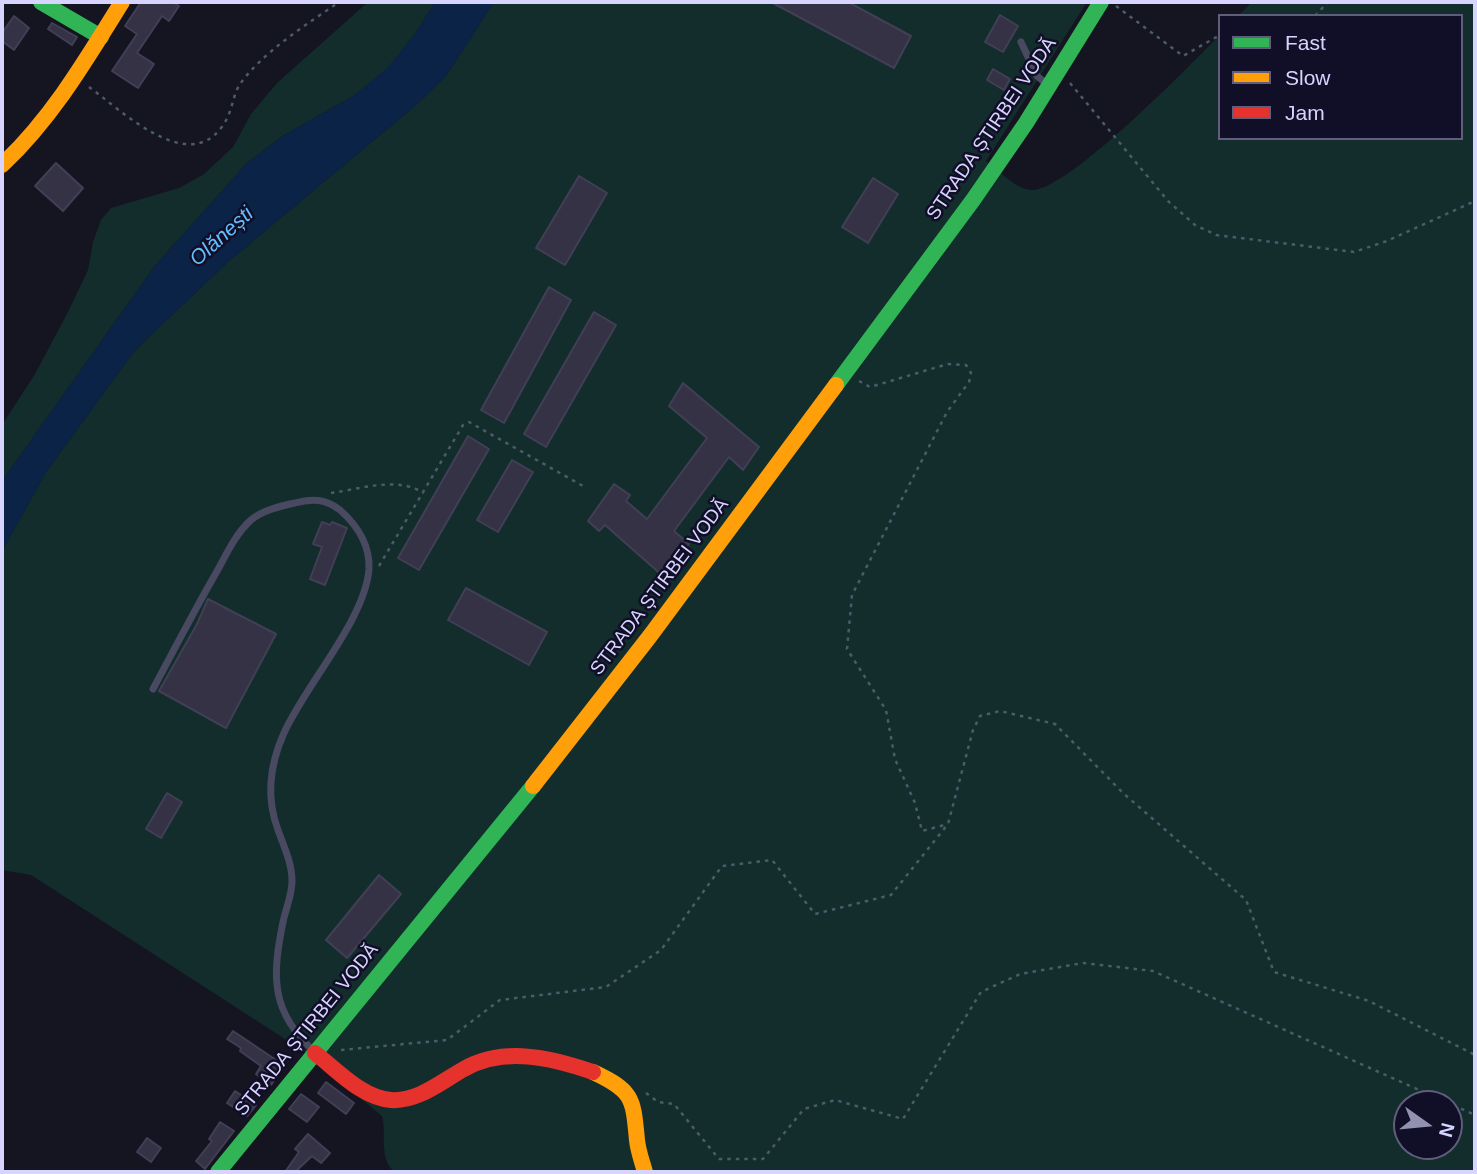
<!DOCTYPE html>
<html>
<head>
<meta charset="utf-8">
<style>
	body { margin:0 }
	#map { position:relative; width:1477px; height:1174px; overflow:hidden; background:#151421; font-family:Arial,sans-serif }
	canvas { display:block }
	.frame { position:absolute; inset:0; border:4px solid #d7d4ff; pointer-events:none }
	.legend { position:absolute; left:1218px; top:14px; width:245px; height:126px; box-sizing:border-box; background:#110e27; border:2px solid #605d7d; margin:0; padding:9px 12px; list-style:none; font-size:21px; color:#d7d4ff }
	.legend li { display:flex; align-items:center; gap:14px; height:35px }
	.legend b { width:35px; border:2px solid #605d7d }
	.north { position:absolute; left:1393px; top:1090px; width:70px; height:70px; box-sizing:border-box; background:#110e27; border:2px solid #605d7d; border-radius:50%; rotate:105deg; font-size:19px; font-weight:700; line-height:28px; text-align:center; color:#d7d4ff }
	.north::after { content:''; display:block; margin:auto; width:24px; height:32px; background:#9391b1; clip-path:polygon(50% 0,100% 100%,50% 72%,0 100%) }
</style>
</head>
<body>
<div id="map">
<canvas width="1477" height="1174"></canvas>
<div class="frame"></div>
<ul class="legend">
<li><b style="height:9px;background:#30b455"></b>Fast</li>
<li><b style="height:9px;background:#ff9f0a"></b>Slow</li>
<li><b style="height:9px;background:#e5322d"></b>Jam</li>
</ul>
<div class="north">N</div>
</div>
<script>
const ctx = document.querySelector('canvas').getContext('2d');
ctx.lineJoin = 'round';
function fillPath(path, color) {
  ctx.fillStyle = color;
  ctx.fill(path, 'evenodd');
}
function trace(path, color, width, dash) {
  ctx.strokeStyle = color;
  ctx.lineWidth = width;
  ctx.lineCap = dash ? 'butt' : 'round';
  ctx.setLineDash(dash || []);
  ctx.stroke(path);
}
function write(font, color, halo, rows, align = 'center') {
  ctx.font = font + ' Arial,sans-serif';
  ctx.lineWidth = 5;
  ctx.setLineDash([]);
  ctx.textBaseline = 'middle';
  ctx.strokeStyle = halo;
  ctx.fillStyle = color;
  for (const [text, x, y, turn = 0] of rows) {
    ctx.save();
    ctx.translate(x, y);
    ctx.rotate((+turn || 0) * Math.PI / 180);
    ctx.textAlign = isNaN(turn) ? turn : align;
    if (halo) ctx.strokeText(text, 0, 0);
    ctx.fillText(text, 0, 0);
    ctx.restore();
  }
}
fillPath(new Path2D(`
	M368,2H435L415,34L388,68L355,95L281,137L246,164L154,267L2,481V425L35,374L68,312L88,270L93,242L101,220L111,208L179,188L204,174L233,147L251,114L277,83Z
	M494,2H1087L986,161C998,170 1016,189 1031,190C1066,193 1192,63 1220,35V138H1461V16H1238L1252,2H1475V1172H395C378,1160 387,1133 382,1116L302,1050L31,875L2,870V551L46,472L135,350L229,261L416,105L446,76ZM1407,1104H1449V1146H1407Z`), '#122d2c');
fillPath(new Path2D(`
	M435,2H494L446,76L416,105L229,261L135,350L46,472L2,551V481L154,267L246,164L281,137L355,95L388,67L415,34Z`), '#0b2346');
const building = new Path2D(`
	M141,2H172L179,6L169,21L162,16L137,53L154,64L138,88L112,71L137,34L125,26Z
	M771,2H848L911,36L894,68Z
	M1000,15L1018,26L1003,52L985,42Z
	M14,16L29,28L14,50L2,41V33Z
	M52,23L77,37L72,45L48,29Z
	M993,69L1010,79L1004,90L987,80Z
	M56,163L83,188L63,211L35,186Z
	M579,176L607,193L565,265L536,248Z
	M873,178L898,194L868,243L842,227Z
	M549,287L571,300L504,423L481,410Z
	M594,312L616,325L546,447L524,434Z
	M683,383L759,447L743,470L729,457L674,531L689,544L664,577L605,525L599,531L588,521L614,484L630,495L626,501L647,519L707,438L669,406Z
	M468,436L489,449L419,570L398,558Z
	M512,460L533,472L498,532L477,520Z
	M322,522L330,525L332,522L347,528L325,585L310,579L322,547L313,544Z
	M466,588L547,632L529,665L448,620Z
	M208,599L276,634L226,728L159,691L197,624Z
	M167,793L182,802L161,838L146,829Z
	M379,875L401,894L347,958L326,940Z
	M233,1031L285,1066L271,1085L256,1074L261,1066L240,1051L241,1048L227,1039Z
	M326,1082L354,1103L346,1114L318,1093Z
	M235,1091L256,1105L247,1116L227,1103Z
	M301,1094L319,1107L307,1122L289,1109Z
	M220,1122L234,1131L205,1169L196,1161L212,1141L209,1139Z
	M308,1134L330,1153L321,1163L312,1156L295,1172H285L299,1152L295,1149Z
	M147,1138L161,1148L151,1162L137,1152Z`);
fillPath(building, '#343244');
trace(building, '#413f55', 2);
trace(new Path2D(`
	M1116,6L1183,56L1220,35
	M1315,16L1328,2
	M1070,83L1168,201L1195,225L1216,235L1354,252L1387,241L1475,201
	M89,87C121,110 186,174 221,128C233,113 232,96 240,84C264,51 306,25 339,2
	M859,381L870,387L948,364L966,365L971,373L969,382L947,412L852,595L847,649L886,710L895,759L915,803L922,831L948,824
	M331,493C361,489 397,476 424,493
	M379,566L463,425L469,422L583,486
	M341,1050L447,1040L500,1000L606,987L661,950L722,866L772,860L815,914L891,895L948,824L973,730L980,716L1000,711L1055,724L1123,793L1246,900L1274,972L1369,1001L1475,1055
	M646,1093L658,1102L674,1104L719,1159H763L804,1109L835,1100L903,1119L981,992L1020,974L1083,963L1153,971L1475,1115`), '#4b5b69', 2.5, [3.5, 5]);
trace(new Path2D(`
	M1021,42L1037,76L1048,85
	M153,689C174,650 194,611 216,573C226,555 236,533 251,520C263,510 281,506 295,503C312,498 326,499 340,510C358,526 370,545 369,569C365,620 306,684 284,733C270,764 266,798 278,830C284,847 292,863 292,881C292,895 286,908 283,922C272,976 270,1012 315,1052`), '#494962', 7);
trace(new Path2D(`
	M41,2L101,37
	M836,385L973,200L1026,123L1101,2
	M218,1172L533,786`), '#30b455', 16);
trace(new Path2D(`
	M2,165C52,118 86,60 122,2
	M533,786L650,636L836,385
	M593,1072C634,1091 633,1099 637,1140C638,1151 642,1161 645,1172`), '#ff9f0a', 16);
trace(new Path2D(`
	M315,1053C337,1070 362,1098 391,1100C418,1102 442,1081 464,1069C504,1046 552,1058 593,1072`), '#e5322d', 16);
write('19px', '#d7d4ff', '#110e27', [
	["STRADA ȘTIRBEI VODĂ",992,129,-56],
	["STRADA ȘTIRBEI VODĂ",660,587,-53],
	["STRADA ȘTIRBEI VODĂ",307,1030,-51]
]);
write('italic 21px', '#62beff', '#110e27', [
	["Olănești",222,237,-42]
]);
</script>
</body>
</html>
